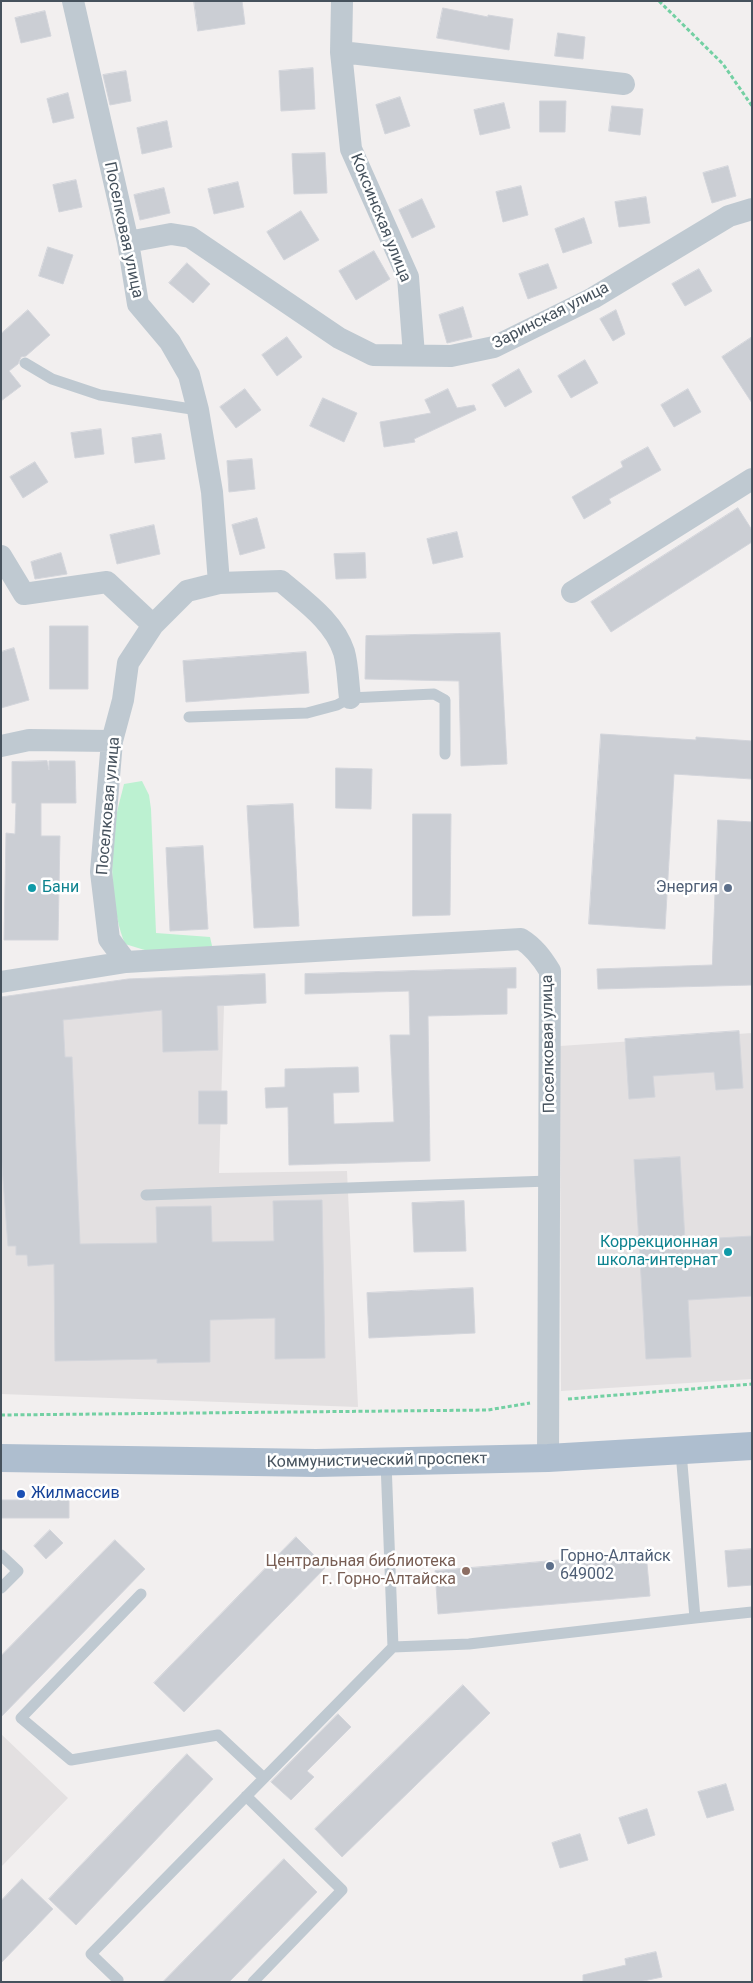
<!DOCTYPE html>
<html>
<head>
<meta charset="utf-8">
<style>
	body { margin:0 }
	#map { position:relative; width:753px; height:1983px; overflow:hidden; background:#f2efef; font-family:Roboto,sans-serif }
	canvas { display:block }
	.frame { position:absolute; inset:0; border:2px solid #46525d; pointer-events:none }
</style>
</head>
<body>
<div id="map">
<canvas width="753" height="1983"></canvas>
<div class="frame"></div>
</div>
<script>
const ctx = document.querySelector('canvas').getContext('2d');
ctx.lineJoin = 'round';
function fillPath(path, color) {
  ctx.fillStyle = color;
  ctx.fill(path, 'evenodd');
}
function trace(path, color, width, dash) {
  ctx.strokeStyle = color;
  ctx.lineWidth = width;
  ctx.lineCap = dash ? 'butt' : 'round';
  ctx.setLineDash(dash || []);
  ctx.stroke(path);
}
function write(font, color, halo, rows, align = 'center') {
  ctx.font = font + ' Roboto,sans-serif';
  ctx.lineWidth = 5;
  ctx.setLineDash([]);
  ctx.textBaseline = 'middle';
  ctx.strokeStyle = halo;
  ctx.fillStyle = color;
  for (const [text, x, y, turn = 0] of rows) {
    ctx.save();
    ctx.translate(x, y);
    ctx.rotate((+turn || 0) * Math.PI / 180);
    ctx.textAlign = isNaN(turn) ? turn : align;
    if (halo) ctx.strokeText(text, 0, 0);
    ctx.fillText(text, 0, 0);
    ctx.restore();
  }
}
fillPath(new Path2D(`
	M224,1006L219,1173L347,1171L358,1407L1,1394V1027L131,1011Z
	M752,1033V1379L561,1391L560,1046Z
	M1,1734L68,1798L1,1867Z`), '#e3e0e1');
fillPath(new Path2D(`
	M142,781L149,795L151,809L156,933L210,937L213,950L161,955L125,944C112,910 111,874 113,838C114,820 120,801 124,784Z`), '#bcf1d1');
const building = new Path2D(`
	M194,1H242L245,24L198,31Z
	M443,8L488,17V15L513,19L509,50L437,38Z
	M45,11L51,36L21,43L15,18Z
	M558,33L585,37L583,59L555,56Z
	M313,68L315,109L281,111L279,71Z
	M126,71L131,101L110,105L103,75Z
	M68,93L74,118L53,123L47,99Z
	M400,97L410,126L385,134L376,105Z
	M540,101H566L565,132H540Z
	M504,103L510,128L480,135L474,110Z
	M612,106L643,109L640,135L609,131Z
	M167,121L172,147L142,154L137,128Z
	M325,153L327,193L294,194L292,154Z
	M728,166L736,196L712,203L703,173Z
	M76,180L82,207L59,212L53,185Z
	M238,182L244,207L214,214L208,189Z
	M521,186L528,215L503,222L496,192Z
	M164,188L170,213L140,220L134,195Z
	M646,197L650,223L619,227L615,202Z
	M422,199L435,227L412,238L399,210Z
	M301,211L319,240L284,260L267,232Z
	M584,218L592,243L563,253L555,229Z
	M48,247L73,255L63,284L39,276Z
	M374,251L390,279L356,300L339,271Z
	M187,263L210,284L193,303L169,283Z
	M548,264L557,288L528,299L519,274Z
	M699,269L712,291L685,306L672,284Z
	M463,307L472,337L447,343L439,315Z
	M28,310L50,335L26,356L21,357L18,364L9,371L21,386L1,401V334Z
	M616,310L625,334L613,341L600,319Z
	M287,337L302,357L277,376L262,355Z
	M752,337V403L722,357Z
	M585,360L598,383L571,398L558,376Z
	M519,369L532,392L505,407L492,385Z
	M245,389L261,410L236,428L220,407Z
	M448,389L457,408L474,405L476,410L414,439L415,442L384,447L380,422L431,413L425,400Z
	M688,389L701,412L674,427L661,405Z
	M323,398L357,413L344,442L310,426Z
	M101,429L104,454L75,458L71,433Z
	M161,434L165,459L135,463L132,438Z
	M648,447L661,470L609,499L611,503L584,519L572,497L623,467L621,462Z
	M252,459L255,489L229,492L227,461Z
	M35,462L48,482L23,498L10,477Z
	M738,508L752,530V542L611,632L591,602Z
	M257,518L265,548L240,555L232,525Z
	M154,525L160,554L117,564L110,535Z
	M457,532L463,557L433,564L427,539Z
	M61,553L67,574L35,579L31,562Z
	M365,553L366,578L336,579L334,554Z
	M50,626H88V689H50Z
	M500,633L507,764L461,766L459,681L365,679L366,636Z
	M14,648L29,700L1,708V652Z
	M306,652L309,693L186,702L183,661Z
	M601,734L696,740V737L752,741V779L674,774L665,929L589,924Z
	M47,761L49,770V761H75L76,803H41V836H60L58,940H4L6,833L15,834L16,803H12V762Z
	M336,768L372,769L371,809L336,808Z
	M293,804L299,926L254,928L247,806Z
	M413,814H451L450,915L413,916Z
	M718,820L752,822V985L598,989L597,969L712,965Z
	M203,846L208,929L170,931L166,848Z
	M516,968V988H507V1014L428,1016L430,1161L289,1165L288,1107L266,1108L265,1088L285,1087V1069L358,1067L359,1092L333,1093L334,1124L394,1122L390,1035H410L409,991L305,994V974Z
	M265,974L266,1003L217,1006L218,1050L163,1052L162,1010L63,1020L65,1057H72L80,1244L157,1243L156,1207L211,1206L212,1242L274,1241L273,1201L322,1200L325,1358L275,1359V1318L210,1320V1362L157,1363V1359L55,1361L54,1264L28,1266L27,1255H16V1246H8L1,1153V997L128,979Z
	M739,1031L743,1088L716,1090L714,1072L653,1076L655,1097L629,1099L625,1039Z
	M199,1091H227V1124H199Z
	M680,1157L685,1240L752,1236V1296L688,1300L691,1357L646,1359L634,1160Z
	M464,1201L466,1251L414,1252L412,1203Z
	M473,1288L475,1333L369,1338L367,1293Z
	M1,1500H69V1518H1Z
	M50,1530L63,1543L46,1559L34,1546Z
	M296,1537L326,1567L184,1712L154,1683Z
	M115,1540L145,1569L1,1717V1656Z
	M752,1549V1585L728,1587L725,1551Z
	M646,1553L650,1596L438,1614L435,1571Z
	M463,1685L490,1713L342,1857L315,1829Z
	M338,1714L351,1727L307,1771L314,1777L291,1800L271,1782Z
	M187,1754L213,1779L76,1925L49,1899Z
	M726,1784L734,1810L707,1818L698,1792Z
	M647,1809L655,1835L628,1844L619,1818Z
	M580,1834L588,1860L560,1868L552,1843Z
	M284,1859L317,1892L229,1982H163Z
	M22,1879L53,1909L1,1963V1901Z
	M656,1952L662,1977L639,1982H583V1975L626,1965L625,1959Z`);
fillPath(building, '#cbced4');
trace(building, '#d3d5db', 1);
trace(new Path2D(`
	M659,1L723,64L752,106
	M568,1399L752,1384
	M1,1415L488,1410L530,1403`), '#73d0a3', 3, [4, 2.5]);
trace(new Path2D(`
	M25,363L52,379L100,395L198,410
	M189,717L307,713L337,705L350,698L434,694L445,700V754
	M146,1195L549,1181
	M1,1555L18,1571L1,1588
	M141,1594L21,1718L71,1760L218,1735L264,1778
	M695,1618L752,1612
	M393,1647L469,1644L695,1618L681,1452
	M246,1796L342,1890L253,1982
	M117,1982L118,1980L91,1954L393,1647L386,1462`), '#bfc9d1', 11);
trace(new Path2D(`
	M73,1L128,242L138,304L170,342L189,375L198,410L212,492L219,583
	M342,1L341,52L351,149L408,277L414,355
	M341,52L624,84
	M128,242L171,234L190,237L339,338L373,355L451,356L494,347L593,298L729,216L752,209
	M1,556L24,594L107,582L153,625
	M572,592L752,479
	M350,698C348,683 348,666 344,652C334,621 304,601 281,581L219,583L187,591L153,625L128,663L123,700L112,741L101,872L109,939L126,962L521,939C534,947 542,958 550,971L548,1458
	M1,746L29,740L112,741
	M1,982L126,962`), '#bfc9d1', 22);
trace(new Path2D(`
	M1,1458L316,1463L548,1458L752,1446`), '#aebecf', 28);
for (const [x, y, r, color] of [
	[32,888,5,"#0f9aa8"],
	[728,888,5,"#5c6f8a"],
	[728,1252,5,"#0f9aa8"],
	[21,1494,5,"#1a4fb4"],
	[550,1566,5,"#5c6f8a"],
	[466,1571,5,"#8d6e63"]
]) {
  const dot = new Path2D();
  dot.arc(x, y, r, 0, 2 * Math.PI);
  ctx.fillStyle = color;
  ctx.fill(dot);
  trace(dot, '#fff', 2);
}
write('16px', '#46525d', '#fff', [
	["Коксинская улица",380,218,68],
	["Поселковая улица",123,230,78],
	["Заринская улица",551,316,-27],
	["Поселковая улица",109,806,-85],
	["Поселковая улица",549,1044,-91],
	["Коммунистический проспект",377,1461,-1]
]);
write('16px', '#0d838f', '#fff', [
	["Бани",42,888],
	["Коррекционная",718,1243,"right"],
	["школа-интернат",718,1261,"right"]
], 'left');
write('16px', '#4e5e75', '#fff', [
	["Энергия",718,888],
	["Горно-Алтайск",560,1557,"left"],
	["649002",560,1575,"left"]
], 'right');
write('16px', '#164399', '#fff', [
	["Жилмассив",31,1494]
], 'left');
write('16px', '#785e54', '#fff', [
	["Центральная библиотека",456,1562],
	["г. Горно-Алтайска",456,1580]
], 'right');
</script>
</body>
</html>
